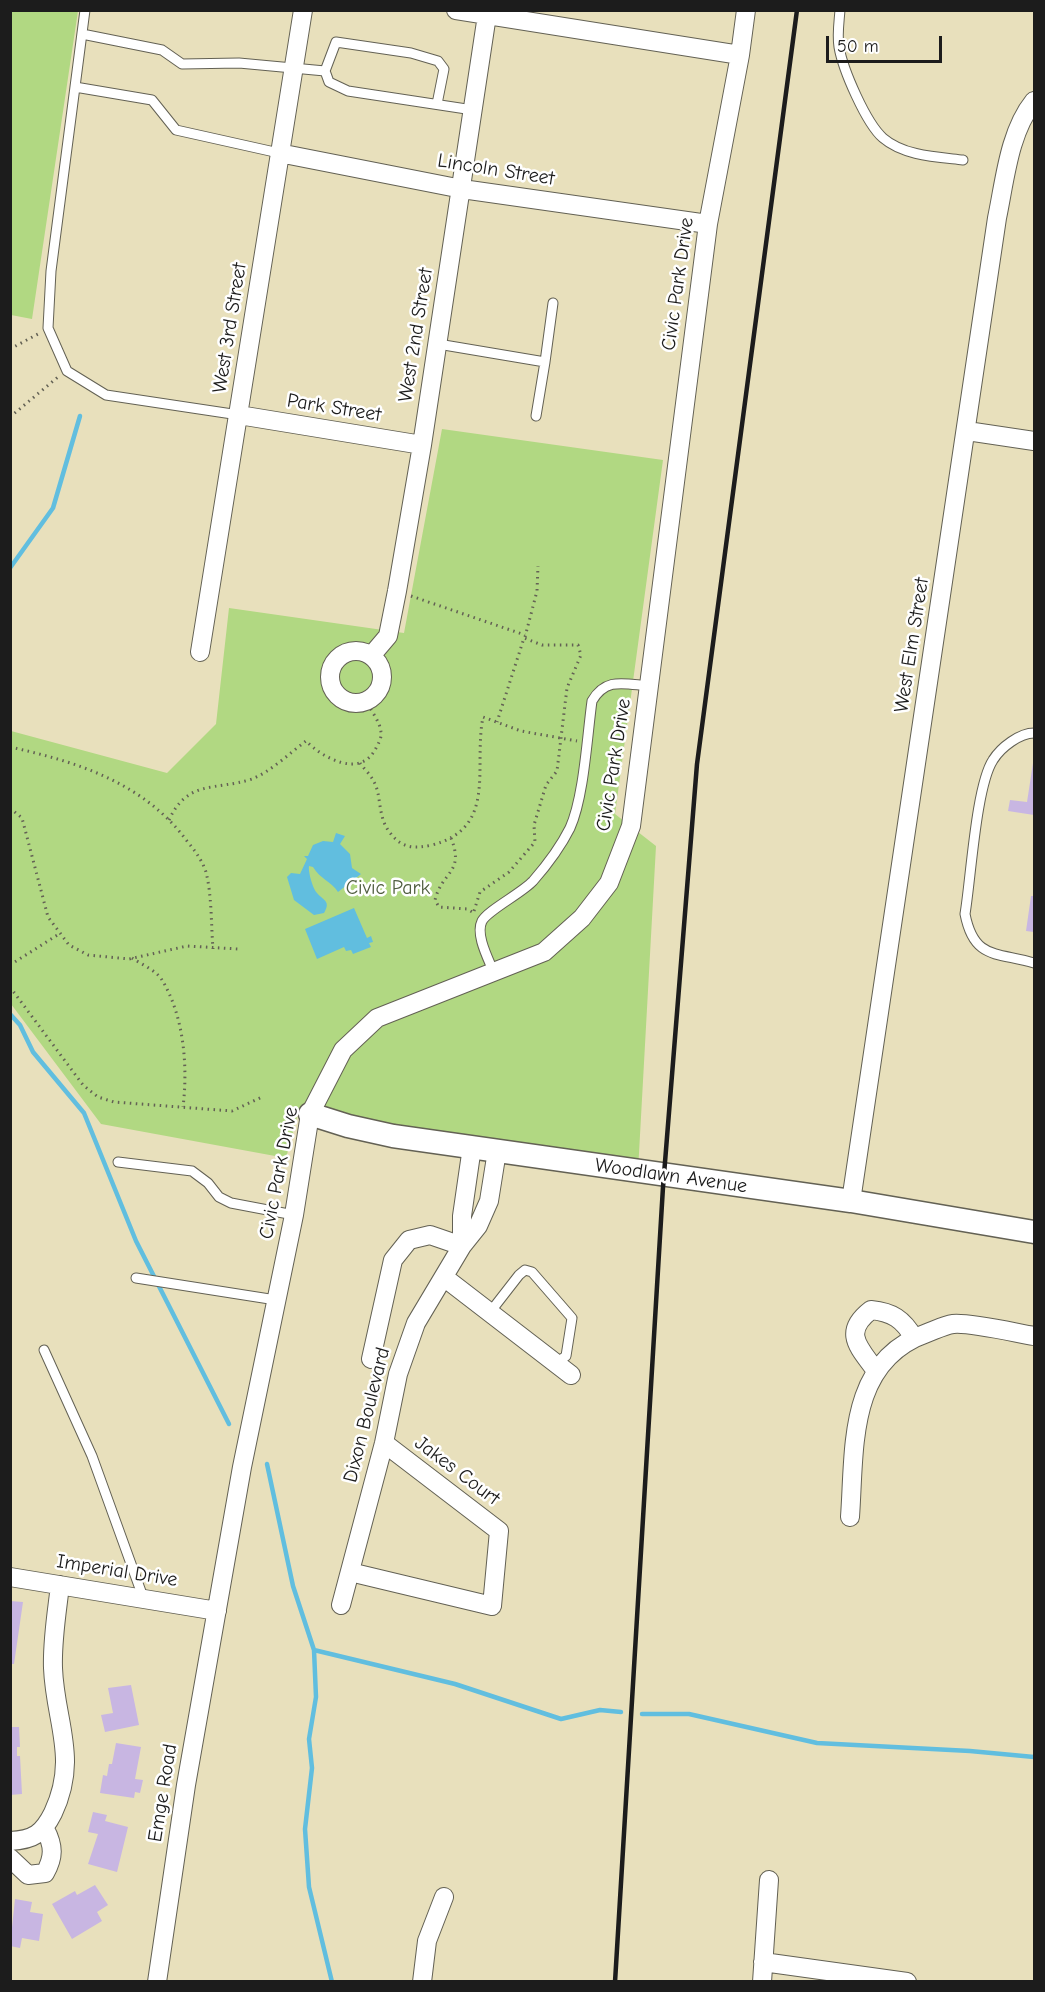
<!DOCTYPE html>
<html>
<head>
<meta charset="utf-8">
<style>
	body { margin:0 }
	#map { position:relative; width:1045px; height:1992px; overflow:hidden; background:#e8e0bc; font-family:"Comic Neue",sans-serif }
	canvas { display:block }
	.frame { position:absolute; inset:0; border:12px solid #1c1c1c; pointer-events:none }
	.scale { position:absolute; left:826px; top:36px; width:116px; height:27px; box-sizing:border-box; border:3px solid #1c1c1c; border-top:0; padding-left:8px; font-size:18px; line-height:21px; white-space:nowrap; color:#1c1c1c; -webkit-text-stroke:4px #fff; paint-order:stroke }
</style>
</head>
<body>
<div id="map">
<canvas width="1045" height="1992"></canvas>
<div class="frame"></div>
<div class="scale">50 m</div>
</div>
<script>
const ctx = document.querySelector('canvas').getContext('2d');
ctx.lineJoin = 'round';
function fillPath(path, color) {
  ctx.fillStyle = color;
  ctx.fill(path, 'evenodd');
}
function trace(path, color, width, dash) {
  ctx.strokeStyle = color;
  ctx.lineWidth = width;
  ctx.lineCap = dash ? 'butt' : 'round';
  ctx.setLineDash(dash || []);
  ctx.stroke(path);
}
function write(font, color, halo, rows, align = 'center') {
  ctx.font = font + ' "Comic Neue",sans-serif';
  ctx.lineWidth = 5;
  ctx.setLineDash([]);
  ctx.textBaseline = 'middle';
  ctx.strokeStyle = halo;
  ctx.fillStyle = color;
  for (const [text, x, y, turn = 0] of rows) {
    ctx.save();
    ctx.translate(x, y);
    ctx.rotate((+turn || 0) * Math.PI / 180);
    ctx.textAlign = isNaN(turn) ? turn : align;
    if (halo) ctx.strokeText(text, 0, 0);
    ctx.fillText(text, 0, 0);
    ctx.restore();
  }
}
fillPath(new Path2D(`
	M10,11H78L32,319L11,315Z
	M442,429L663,460L615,814L656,846L638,1171L348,1126L299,1110L286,1158L101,1124L11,1004V731L167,773L216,724L229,608L404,633Z`), '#b1d882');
fillPath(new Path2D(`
	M336,833L345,836L340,844L350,854L352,868L361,874L338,892C331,881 320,879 313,867L309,866C308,872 313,889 317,893C324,901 331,901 324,913L314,915L294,900L287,877L291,873L300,874L307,859L304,856H308L313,845L323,841L333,842Z
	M354,908L367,938L371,936L373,942L369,943L371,947L353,954L351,950L346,951L344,947L317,959L305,929Z`), '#61bedf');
trace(new Path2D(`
	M10,568L53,508L80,416
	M10,1014L20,1025L33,1052L84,1113L136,1241L229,1424
	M267,1464L293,1586L314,1650L316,1697L309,1739L312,1768L305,1829L309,1887L332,1982
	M314,1650L455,1684L561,1719L600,1710L621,1712
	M642,1714H689L817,1743L970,1751L1034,1757`), '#61bedf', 4.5);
fillPath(new Path2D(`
	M1033,763L1034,815L1008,811L1010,800L1027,802Z
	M1031,896H1034V932L1026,931Z
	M10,1601L23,1602L14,1664H10Z
	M131,1685L139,1725L105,1732L101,1715L113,1713L108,1688Z
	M10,1727H19L20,1747H17V1756H20L22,1794L10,1795Z
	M116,1743L141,1747L135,1779L143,1780L140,1793L135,1792L134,1798L100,1793L103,1775L107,1776L109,1764H112Z
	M93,1812L107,1815L105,1821L128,1827L117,1872L88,1864L98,1834L88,1832Z
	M95,1885L108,1905L97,1912L102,1921L72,1939L52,1904L75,1891L77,1895Z
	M15,1899L32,1902L30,1912L43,1914L39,1941L22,1938L20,1948L10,1946Z`), '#c8b6e2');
const service = new Path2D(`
	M85,10L51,271L48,328L67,371L106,395L239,415
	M840,10C839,23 837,35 839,47C843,70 866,123 883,138C904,156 937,157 963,160
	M82,34L162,50L182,64L239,63L325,71
	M75,87L152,100L176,130L279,153
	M437,104L444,69L438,61L411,53L336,42L325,71L329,82L348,91L473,110
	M438,344L545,362L553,303
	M536,416L545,362
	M1034,733C1020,733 1001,747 993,760C976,786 971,878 965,914C974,960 997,952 1034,963
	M494,973C489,960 475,935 482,921C488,910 522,893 533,881C547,865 560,848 570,828C584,797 587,737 592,701C606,677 624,684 649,686
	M118,1162L192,1171L208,1183L219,1197L231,1203L294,1215
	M136,1278L276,1300
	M491,1311L519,1275L525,1270L532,1272L572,1318L566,1356L556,1363
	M44,1350L92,1456L143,1597`);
const minor = new Path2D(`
	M456,10L740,55
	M279,153L462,189L708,224
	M239,415L422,445
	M967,431L1034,441
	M330 677a26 26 0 1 1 52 0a26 26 0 1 1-52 0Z
	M200,652L303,10
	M371,656L388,636L397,591L422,445L487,15
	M851,1201L997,218C1005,180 1009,132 1034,101
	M462,1246V1216L472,1147
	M445,1278L571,1375
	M371,1359L393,1260L409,1240L430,1235L462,1246
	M876,1371C860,1348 841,1333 871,1310C892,1312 903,1319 914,1338
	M850,1517C855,1448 847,1361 927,1333C935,1330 945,1325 953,1324C969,1322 1016,1333 1034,1336
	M350,1572L492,1606L499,1531L384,1443
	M10,1577L217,1611
	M341,1605L384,1443L398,1374L416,1323L462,1246L478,1226L489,1201L497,1151
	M10,1841C34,1840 43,1833 53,1813C79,1758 55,1722 53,1668C52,1640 57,1612 60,1585
	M10,1858L28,1875L45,1873C54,1857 54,1846 45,1829
	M763,1962L907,1982
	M157,1982L186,1785L242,1467L294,1215L310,1114L343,1050L377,1018L544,952L582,918L609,883L631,826L708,224L740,55L746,10
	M422,1982L427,1941L444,1897
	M762,1982L769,1880`);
const tertiary = new Path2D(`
	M310,1114L348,1126L393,1136L851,1201L1034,1232`);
trace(service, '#636154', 11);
trace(minor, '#636154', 20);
trace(tertiary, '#636154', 25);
trace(new Path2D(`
	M10,349L38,334
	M10,417L58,377
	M411,596L525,635
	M525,637L537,591L538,566
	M10,747C78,762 144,783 187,841C195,851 202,860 206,872C212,896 211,925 213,949
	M360,763C364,769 371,775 374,782C382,796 377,818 391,834C402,848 414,849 432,845C498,828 473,768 483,717L521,731L577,741
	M10,808L22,818L48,917L69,945L88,955L129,959L187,946L238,949
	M169,820C188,779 215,791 252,779C270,772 290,753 306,741C323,758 359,778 375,750C378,744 382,738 381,732C380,722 371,710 366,702
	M451,838C465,873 442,871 435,900L439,907L467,909L474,913
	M474,911L480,892L509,872L535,842L534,825L546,785L557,771L567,688L581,655L578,645H542L524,638L497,722
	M132,958C141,964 157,971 162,980C184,1016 188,1067 183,1107
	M10,965L59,934
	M10,987L83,1085L98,1097L114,1102L232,1111L262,1097`), '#636154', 3, [1.5, 4.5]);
trace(service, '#fff', 9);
trace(minor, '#fff', 18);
trace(tertiary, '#fff', 22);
trace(new Path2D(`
	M615,1982L663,1187L697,764L797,10`), '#1c1c1c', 4.5);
write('20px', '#1c1c1c', '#fff', [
	["Lincoln Street",496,170,9],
	["Civic Park Drive",678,284,-82],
	["West 3rd Street",230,328,-81],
	["West 2nd Street",416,335,-81],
	["Park Street",334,408,9],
	["West Elm Street",912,645,-81],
	["Civic Park Drive",614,765,-81],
	["Civic Park Drive",279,1173,-79],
	["Woodlawn Avenue",671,1176,8],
	["Dixon Boulevard",367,1415,-76],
	["Jakes Court",457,1471,37],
	["Imperial Drive",117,1571,9],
	["Emge Road",163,1793,-81]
]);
write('20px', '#505e40', '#fff', [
	["Civic Park",388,888]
]);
</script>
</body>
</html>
